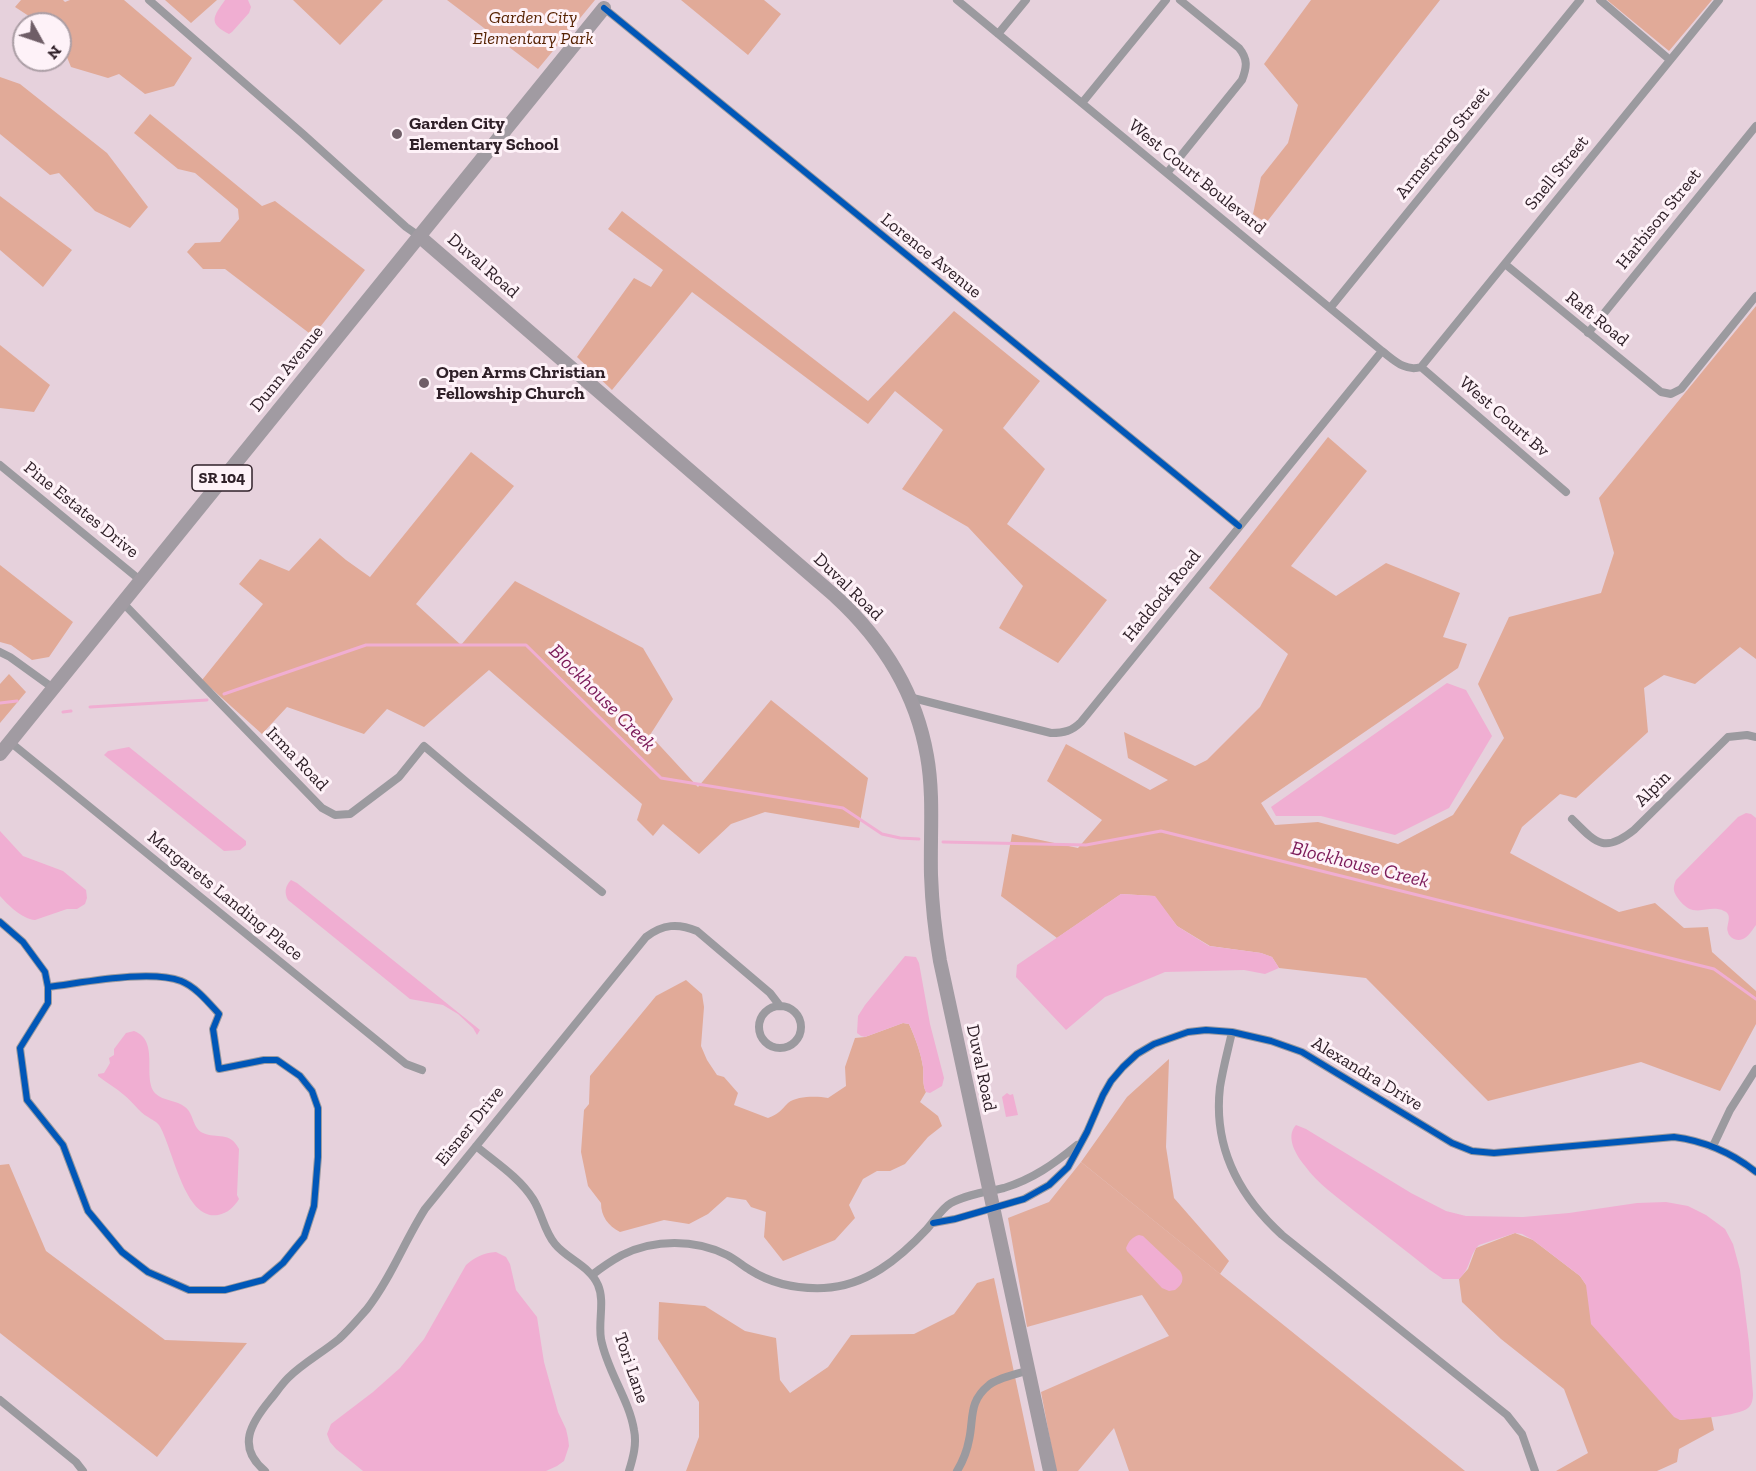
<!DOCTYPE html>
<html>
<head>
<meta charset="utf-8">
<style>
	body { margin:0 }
	#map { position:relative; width:1756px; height:1471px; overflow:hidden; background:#e6d1dc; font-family:"Zilla Slab",serif }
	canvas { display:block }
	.north { position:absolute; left:12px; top:12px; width:60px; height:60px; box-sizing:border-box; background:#fef2f8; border:2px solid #ab9ea5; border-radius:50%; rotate:130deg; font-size:16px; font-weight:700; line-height:24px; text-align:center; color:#2f2028 }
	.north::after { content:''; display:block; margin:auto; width:21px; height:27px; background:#6f5e67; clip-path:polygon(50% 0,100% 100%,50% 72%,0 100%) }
</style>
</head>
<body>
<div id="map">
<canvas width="1756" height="1471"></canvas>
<div class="north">N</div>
</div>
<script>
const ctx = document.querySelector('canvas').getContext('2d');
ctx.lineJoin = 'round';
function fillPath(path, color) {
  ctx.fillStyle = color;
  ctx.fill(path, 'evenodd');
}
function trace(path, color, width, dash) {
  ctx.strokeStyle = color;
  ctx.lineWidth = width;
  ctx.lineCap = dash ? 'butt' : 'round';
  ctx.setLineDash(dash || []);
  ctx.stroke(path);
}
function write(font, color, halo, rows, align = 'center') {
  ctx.font = font + ' "Zilla Slab",serif';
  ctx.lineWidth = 6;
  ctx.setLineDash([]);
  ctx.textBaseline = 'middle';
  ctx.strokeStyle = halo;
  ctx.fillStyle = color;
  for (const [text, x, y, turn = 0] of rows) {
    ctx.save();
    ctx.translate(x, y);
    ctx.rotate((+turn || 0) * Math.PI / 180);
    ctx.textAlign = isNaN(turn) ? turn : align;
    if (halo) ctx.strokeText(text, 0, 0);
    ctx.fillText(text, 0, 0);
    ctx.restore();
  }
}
fillPath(new Path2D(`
	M447,0H595L538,69Z
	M1081,1162L1465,1471H1129L1114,1428L1078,1471H1056L1041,1392L1169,1336L1142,1295L1027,1327L1008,1218L1049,1202Z`), '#e2ac9c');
fillPath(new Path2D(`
	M21,0H63L65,2L70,0H124L192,58L174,86L145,94L119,74L108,78L71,67L60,40V24H41L15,7Z
	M165,0H217L191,23Z
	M293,0H383L340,45Z
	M681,0H764L781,14L748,55Z
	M1311,0H1440L1266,223L1253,214L1261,177L1288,143L1298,105L1264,64Z
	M1607,0H1712L1669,51Z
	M0,77L20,84L107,153L148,207L130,228L95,211L59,173L50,175L0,134Z
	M150,114L262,206L275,201L365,270L313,336L225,269H203L187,252L195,243L220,242L239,219L238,209L195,173L178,169L134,133Z
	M0,196L72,250L43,287L0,250Z
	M622,211L868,401L954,311L1040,381L1003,428L1045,469L1007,524L1107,600L1058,663L999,628L1023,586L968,527L902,489L943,430L895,391L868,424L692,292L612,390L577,357L634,278L651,287L663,270L608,229Z
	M1756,306V659L1740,647L1695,684L1664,675L1644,688L1648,732L1576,798L1560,794L1522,827L1510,853L1619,912L1655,903L1684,928L1708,927L1712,952L1756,991V1024L1720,1091L1641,1062L1488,1101L1366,978L1279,968L1272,957L1261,953L1210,946L1177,926L1154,896L1121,894L1057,938L1001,896L1012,834L1078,848L1102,820L1047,781L1066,744L1150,790L1168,780L1128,758L1124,732L1195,766L1207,760L1260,707L1288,654L1209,588L1328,437L1367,471L1291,566L1336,596L1386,563L1460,593L1443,637L1467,644L1458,668L1261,803L1275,825L1318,822L1398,844L1453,815L1504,738L1478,684L1509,617L1601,593L1614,553L1599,498Z
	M0,345L50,385L34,412L0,408Z
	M471,452L514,486L416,604L461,645L515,581L643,648L673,699L650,735L698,787L771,700L868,778L859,828L765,812L731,824L699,854L663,824L653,836L637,820L642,804L489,670L424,727L387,709L364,734L287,707L262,734L202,680L263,604L239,584L260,559L289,571L320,538L346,560L370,577Z
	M0,565L73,622L49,657L32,660L11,645L0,642Z
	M9,674L26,692L0,723V684Z
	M686,980L702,994L704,1007L701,1046L707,1060L717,1075L724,1077L738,1093L734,1105L768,1118C779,1114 780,1111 788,1103C797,1096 816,1096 828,1098L846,1086L845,1067L855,1038L865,1037L903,1023L909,1024C915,1037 921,1053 923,1067C924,1076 922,1084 926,1092L920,1102L938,1116L942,1126L928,1137L905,1164L890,1171H877L863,1179L849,1205L855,1218L835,1240L783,1261L764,1237L766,1212L751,1207L746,1200L727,1197L708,1214L689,1224L664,1220L620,1232C608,1226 601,1216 601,1203L588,1186L581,1152L584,1110L589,1104L590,1076L656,996Z
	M1169,1059L1166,1147L1174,1198L1229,1261L1220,1274L1081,1162L1127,1097Z
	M9,1164L46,1251L165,1340L247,1343L157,1457L0,1333V1165Z
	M1515,1233L1533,1240L1580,1276L1680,1420L1711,1416L1714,1430L1679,1449L1677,1462L1657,1471H1556L1588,1453L1564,1389L1501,1339L1462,1302L1459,1279L1468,1269L1476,1248Z
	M994,1278L1035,1471H686L699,1437V1402L658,1339L659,1302L705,1306L745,1331L776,1338L780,1380L790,1393L828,1367L851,1335L914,1334L954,1314L977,1283Z`), '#e1aa98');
fillPath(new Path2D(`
	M225,0H248L251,7L249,13L232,32L229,34C207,23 214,16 225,0Z
	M1447,683L1466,690L1492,736L1449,808L1395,835L1321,816H1276L1271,807Z
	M129,747L246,841V845L240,850L224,851L104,755L108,751Z
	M1746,813L1751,814L1756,818V925C1750,933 1745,943 1734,939C1732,938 1728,935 1728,932C1725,926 1734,915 1724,911C1707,903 1694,922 1677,897C1673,891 1673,887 1676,880L1738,817Z
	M0,831L23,856L63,871L86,890L87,898L85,904L77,909H67L35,920C22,919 8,905 0,896Z
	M291,880L297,883L480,1030L477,1035L473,1028L458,1014L443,1005L410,999L288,900C284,893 285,886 291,880Z
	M1121,894L1155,896L1177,926L1209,946L1261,953L1272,957L1279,968L1265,974L1244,970L1165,972L1105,997L1066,1030L1016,977L1017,965Z
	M905,956L916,957L919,963L930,1024L944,1078L942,1086L930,1093L926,1092C922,1084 924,1076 923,1067C921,1053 915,1037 909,1024L903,1023L865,1037L861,1036L857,1033L858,1016L865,1005Z
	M134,1031C161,1041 141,1079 156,1094C163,1101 177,1100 185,1107C194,1113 192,1128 203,1133C217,1139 230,1131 239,1149L237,1195L239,1199C234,1207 228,1213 218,1215C184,1221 173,1147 159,1125C156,1121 152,1120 148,1117C139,1112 133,1102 124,1095C116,1088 107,1083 98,1076V1074L104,1073L110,1063L109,1058L114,1055V1049L126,1033Z
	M1007,1093L1010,1095L1013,1094L1018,1115L1006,1117L1002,1097Z
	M1296,1125L1306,1129L1411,1193L1446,1211L1466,1216L1523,1217L1569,1213L1637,1203L1666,1202L1688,1206L1706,1215L1725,1229L1733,1244L1740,1270L1749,1343L1753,1394C1753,1399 1752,1405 1748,1408C1739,1416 1693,1419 1680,1420L1674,1417L1591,1324L1586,1285L1580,1276L1533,1240L1522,1234L1515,1233L1479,1245C1468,1256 1472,1267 1459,1279H1443L1430,1270C1405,1250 1379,1230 1353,1210C1337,1197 1317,1183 1305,1166C1296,1155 1285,1137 1296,1125Z
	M1139,1235L1143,1236L1180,1271C1185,1279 1182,1285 1175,1290L1169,1291L1162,1288L1127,1251L1126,1248C1129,1241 1132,1237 1139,1235Z
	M496,1252L506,1257L510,1264L516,1290L537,1317L544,1362L558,1412L566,1429L568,1438L569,1446L564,1461L557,1466L546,1471H363L336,1449L330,1442L327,1434L331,1424L373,1392L400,1368L424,1339L466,1265C475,1257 483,1253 496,1252Z`), '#f0aed2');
trace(new Path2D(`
	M224,694L366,645H526L661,778L843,808L882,834L900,838L919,839
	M0,703L17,701
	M90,707L207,700
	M63,712L71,711
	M943,842L1086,845L1161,831L1714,969L1756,999`), '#f0aed2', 3);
trace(new Path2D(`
	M149,0L303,134L406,227L419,236
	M957,0L1382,351C1394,360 1405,372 1421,367
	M1600,0L1670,60
	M604,8L1239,526
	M998,34L1026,0
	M1082,103L1166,0
	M1167,173L1242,80C1247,67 1248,59 1239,48L1180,0
	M1505,264L1661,392L1671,394L1681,389L1756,296
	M1331,307L1580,0
	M1588,333L1756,126
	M1421,367L1719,0
	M1421,367L1566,492
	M0,465L140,580
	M122,602L322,808L335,815L350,814L399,777L424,746L469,784L602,892
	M0,652L10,657L53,688
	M909,697L1051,733C1064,733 1072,731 1081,722L1382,351
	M10,742L406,1064L422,1070
	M1572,819C1596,843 1604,854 1634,830L1728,737L1747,735L1756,737
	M0,922L23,942L45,972L48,987V1003L20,1048L27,1100L63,1145L88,1211L122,1252L148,1272L189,1290H225L263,1280L283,1263L304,1237L314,1206L318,1157V1108L312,1091L300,1076L277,1060H264L219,1069L213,1029L219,1014C208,1002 196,987 181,981C149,969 82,983 48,987
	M759 1027a21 21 0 1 1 42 0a21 21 0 1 1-42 0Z
	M1232,1032C1228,1050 1223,1068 1220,1087C1213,1147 1238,1195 1282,1235L1507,1415L1522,1434L1535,1471
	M476,1146C495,1162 519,1177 533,1199C542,1213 544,1231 555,1244C567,1259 590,1266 598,1285C605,1301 598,1322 601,1339C607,1371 629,1399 634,1430C637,1444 633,1458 629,1471
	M1713,1146L1730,1110L1756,1069
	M933,1223L955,1219L1024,1199L1049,1185L1068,1167L1087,1132L1103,1095L1111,1081L1123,1067L1137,1054L1154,1044L1188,1032L1206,1030L1232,1032L1271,1041L1302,1052L1452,1143L1472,1151L1494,1153L1674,1137C1705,1141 1731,1152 1756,1172
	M592,1275C601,1268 611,1261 622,1255C654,1239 695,1239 727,1255C735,1259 742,1265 750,1270C772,1284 798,1289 824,1288C866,1286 899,1259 927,1229C934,1221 942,1208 951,1203C967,1194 987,1192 1004,1188C1033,1179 1054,1164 1077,1145
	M0,1400L76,1462L83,1471
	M265,1471C236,1447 251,1423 270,1400C276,1393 281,1385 288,1378C303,1363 322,1353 339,1339C349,1330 358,1319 367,1309C391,1278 404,1242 425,1209L646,937C663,924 678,923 697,931L770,993L780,1006
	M957,1471C963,1461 967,1451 969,1440C974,1418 968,1402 989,1385C997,1378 1018,1374 1029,1370`), '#9b9a9f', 8);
trace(new Path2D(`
	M419,236L835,596C882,639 916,693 927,756C934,795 930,835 931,875C932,904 935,932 940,961L1050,1471
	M0,754L604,8`), '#a19ba2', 14);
trace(new Path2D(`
	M604,8L1239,526
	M0,922L23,942L45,972L48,987V1003L20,1048L27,1100L63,1145L88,1211L122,1252L148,1272L189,1290H225L263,1280L283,1263L304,1237L314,1206L318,1157V1108L312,1091L300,1076L277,1060H264L219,1069L213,1029L219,1014C208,1002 196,987 181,981C149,969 82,983 48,987
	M933,1223L955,1219L1024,1199L1049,1185L1068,1167L1087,1132L1103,1095L1111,1081L1123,1067L1137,1054L1154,1044L1188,1032L1206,1030L1232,1032L1271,1041L1302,1052L1452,1143L1472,1151L1494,1153L1674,1137C1705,1141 1731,1152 1756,1172`), '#0057b8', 6);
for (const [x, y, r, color] of [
	[397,134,6,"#6f5e67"],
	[424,383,6,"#6f5e67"]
]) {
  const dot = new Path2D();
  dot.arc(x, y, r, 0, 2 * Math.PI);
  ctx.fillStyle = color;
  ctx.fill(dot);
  trace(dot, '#fef2f8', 2);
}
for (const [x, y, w] of [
	[222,478,60]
]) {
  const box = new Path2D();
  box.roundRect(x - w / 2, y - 13, w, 26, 4.5);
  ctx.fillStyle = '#fef2f8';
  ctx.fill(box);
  trace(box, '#2f2028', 1.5);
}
write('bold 16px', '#2f2028', null, [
	["SR 104",222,478]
]);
write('italic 18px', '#572303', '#fef2f8', [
	["Garden City",533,18],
	["Elementary Park",533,39]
]);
write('bold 18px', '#2f2028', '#fef2f8', [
	["Garden City",409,124],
	["Elementary School",409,145],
	["Open Arms Christian",436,373],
	["Fellowship Church",436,394]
], 'left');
write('18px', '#2f2028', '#fef2f8', [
	["Armstrong Street",1443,143,-51],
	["Snell Street",1557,173,-51],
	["West Court Boulevard",1197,177,39],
	["Harbison Street",1659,219,-51],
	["Lorence Avenue",931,256,39],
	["Duval Road",483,266,41],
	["Raft Road",1597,319,39],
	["Dunn Avenue",287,369,-51],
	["West Court Bv",1504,417,41],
	["Pine Estates Drive",81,510,39],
	["Duval Road",848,587,44],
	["Haddock Road",1162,596,-51],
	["Irma Road",297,759,46],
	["Alpin",1653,789,-45],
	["Margarets Landing Place",225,896,39],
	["Duval Road",981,1068,78],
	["Alexandra Drive",1367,1074,31],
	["Eisner Drive",470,1126,-51],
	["Tori Lane",631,1368,71]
]);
write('italic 20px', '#7b1958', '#fef2f8', [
	["Blockhouse Creek",602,698,45],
	["Blockhouse Creek",1360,865,14]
]);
</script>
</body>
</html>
